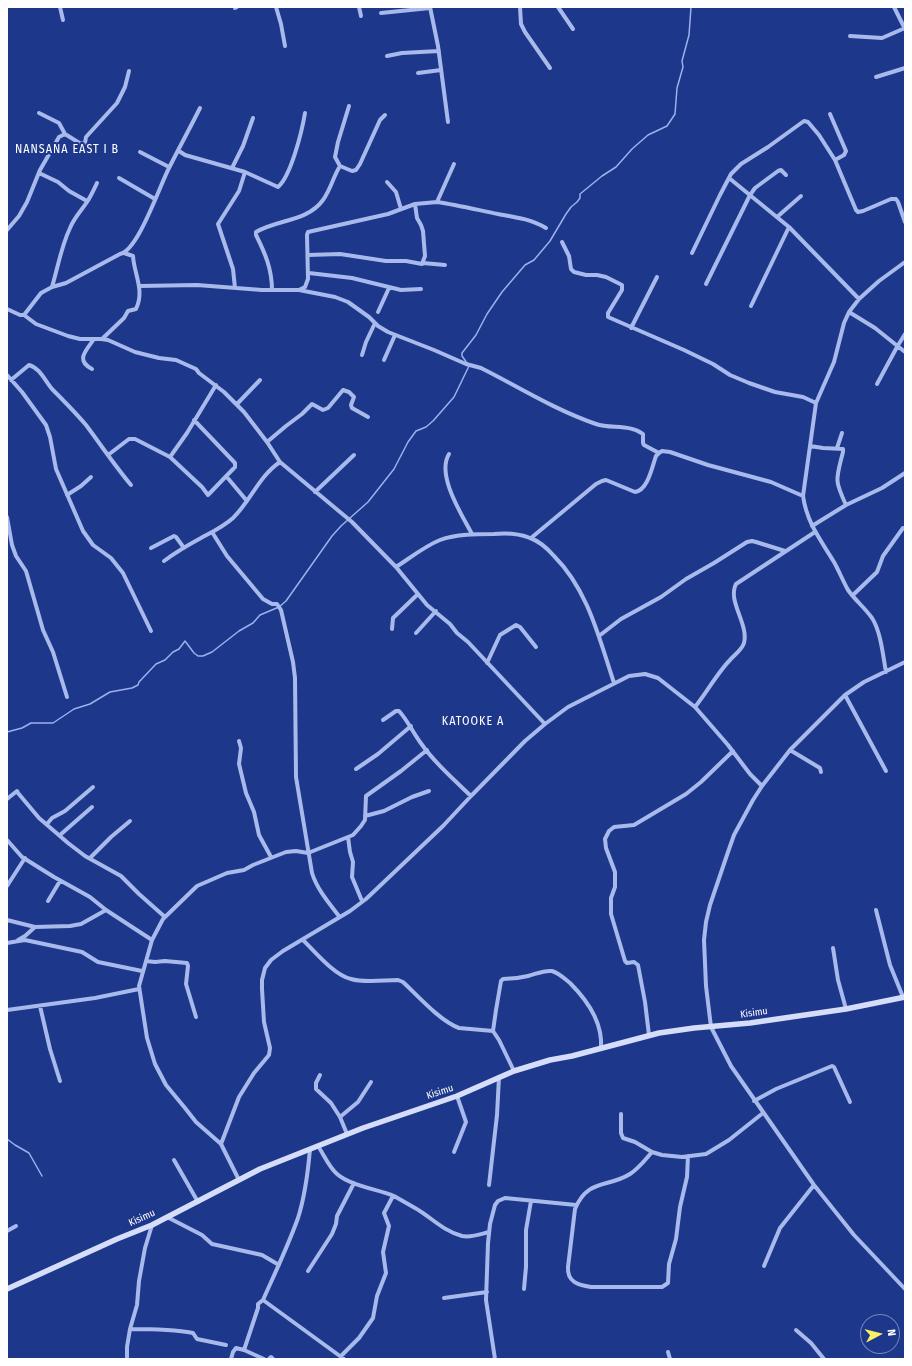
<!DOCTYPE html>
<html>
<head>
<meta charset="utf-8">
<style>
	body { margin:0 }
	#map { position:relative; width:912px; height:1366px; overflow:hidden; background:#1d378b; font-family:"Fira Sans Condensed",sans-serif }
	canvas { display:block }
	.frame { position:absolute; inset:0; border:8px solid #fff; pointer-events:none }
	.north { position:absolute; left:860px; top:1314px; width:40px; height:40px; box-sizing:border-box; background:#1d378b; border:1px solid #7787b9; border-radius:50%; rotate:83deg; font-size:11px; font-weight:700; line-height:16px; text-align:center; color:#fff }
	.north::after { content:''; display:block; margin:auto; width:14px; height:18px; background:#fcef67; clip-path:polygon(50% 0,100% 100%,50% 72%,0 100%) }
</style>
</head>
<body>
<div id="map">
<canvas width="912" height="1366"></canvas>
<div class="frame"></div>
<div class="north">N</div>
</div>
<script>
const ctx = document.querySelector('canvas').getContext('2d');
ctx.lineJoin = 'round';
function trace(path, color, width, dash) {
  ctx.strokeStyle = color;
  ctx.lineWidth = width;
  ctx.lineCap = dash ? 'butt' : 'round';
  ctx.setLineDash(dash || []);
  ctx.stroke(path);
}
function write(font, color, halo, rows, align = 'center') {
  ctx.font = font + ' "Fira Sans Condensed",sans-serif';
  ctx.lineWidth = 4;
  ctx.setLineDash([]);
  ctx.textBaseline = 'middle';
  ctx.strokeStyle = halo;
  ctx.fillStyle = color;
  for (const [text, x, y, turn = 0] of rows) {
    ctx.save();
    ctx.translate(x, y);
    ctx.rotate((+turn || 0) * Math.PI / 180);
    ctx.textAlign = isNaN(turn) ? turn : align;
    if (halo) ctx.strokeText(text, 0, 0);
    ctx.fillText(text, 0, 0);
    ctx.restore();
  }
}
trace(new Path2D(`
	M467,363L462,356V353L476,335L487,314L502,292L525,265L534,260L550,241L566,214L571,207L577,202L580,198V194L602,176L616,167L632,149L648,135L667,126L675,114L677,88L683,67L682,61L689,35L691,7
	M7,732L22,728L31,723H53L74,709L90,704L110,692L132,688L138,685L139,682L156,664L165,660L173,652L179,649L185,641L194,653L198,656H203L212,652L239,631L253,623L260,615L279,607L286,601L332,536L341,526L368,502L394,469L408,442L416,431L426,427L433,421L454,397L469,366
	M7,1139L15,1145L29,1153L42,1176`), '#9cb1ee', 1.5);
trace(new Path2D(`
	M60,7L63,20
	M276,7L281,24L285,46
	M359,7L361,16
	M430,7L438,46L448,122
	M520,7L521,24L525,32L550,68
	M558,7L573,29
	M894,7L905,29
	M235,8L237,7
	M381,13L430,8
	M850,36L882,38L905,28
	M387,56L402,53L439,51
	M418,73L441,70
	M876,77L905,68
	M349,106L338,142L335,157L340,166L352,171L356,170L360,164L380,120L385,115
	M39,113L59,123L65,134
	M830,114L846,151L844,155L835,160
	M179,151L185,155L245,172L278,187C291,176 302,131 305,113
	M140,152L169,167
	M232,168L243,146L253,118
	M39,173L58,182L69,191L87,201
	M119,178L155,199
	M729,178L789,227L859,299
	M387,182L396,192L401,209
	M437,202C457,205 478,210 498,214C515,217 531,219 546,228
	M777,217L801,196
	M7,230L19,216L27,202L40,170L59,137L65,134L81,144L85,143L86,137L117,103L125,87L129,71
	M562,242L569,256L571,269L574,272L586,275H597L606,277L622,285V290L608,313V317L684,350L713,364L730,375L749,383L775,392L803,397L816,403
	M692,253L720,195L731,174L741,164L768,147L804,121L808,122L819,135L835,160L856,210L858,212L863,211L891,199H896L898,202L905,222
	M308,255L340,254L386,261H406L422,264L425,256L423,231L421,225L417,218L415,204
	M423,263L445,265
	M309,273L352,278L401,290L421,289
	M706,284L750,195L755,188L778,171L781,170L786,175
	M139,286L197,285L262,290H299L305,287L308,279L307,235L308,232L388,214L415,204L437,202L454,164
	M52,287C58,267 61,247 70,228C74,218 81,211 87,202C91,196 94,189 97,183
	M235,288L233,269L218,224L239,191L245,172
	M272,290C272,269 265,253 256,235V232C278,219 307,222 323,200C331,189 333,177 340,166
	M299,290L335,297L348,302L369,317L378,326L388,332L434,350L466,364L481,368C519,387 555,410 596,424C611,429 630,424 643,434V443L644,445L659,453
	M751,306L789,227
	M7,309L20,315H24L36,324L68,336L80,339H101L108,340L135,352L159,358L176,360L196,369L199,373L224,392L244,412L267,442L280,462L352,522L396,567L427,605L450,624L457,633L468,642L545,724
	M378,312L389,288
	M849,312L875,328L905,352
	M24,315L41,293L52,287L66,283L120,254C138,251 160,185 169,168C179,148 190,128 200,108
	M631,328L657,277
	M102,339L124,318L128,311L136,309C145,290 134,274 133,256L124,253
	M362,355L366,342L375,323
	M384,360L395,335
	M92,369C75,360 86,351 94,339
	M7,375L22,392L46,425L50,437L56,469L83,531L93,545L111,558L123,573L151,631
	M11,380L29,365C40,368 45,381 52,389C64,401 75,412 86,425C101,445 115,466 131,485
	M877,384L897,347L905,334
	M237,404L260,380
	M267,442L286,426L302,414L312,404L323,410L328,408L343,390L349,392L354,397L351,405L352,408L368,417
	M810,446L823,448L843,449V452C836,480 834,479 846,505
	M837,448L842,433
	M449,454C436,475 462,515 472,534
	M108,455L129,439H135L170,457L202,487L208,495L235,467V463L194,420
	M170,457L187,433L216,385
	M226,476L247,501
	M315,492L354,455
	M67,495L81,486L91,477
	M7,517L12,545L16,556L26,571L43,630L53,652L67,697
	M812,526L846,505L882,488L905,473
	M212,532L227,556L263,599L272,604H277L281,610L293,662L295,678L296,777L312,873C317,889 328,902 339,916
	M531,538L596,484L602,481L606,480L635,492C648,490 652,467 656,456L659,453L662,451L670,452L708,465L771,482L803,496
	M151,548L174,536L176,537L184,548
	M164,561C176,552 188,545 201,538C212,532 223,527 233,518C250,502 259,476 280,462
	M396,567C410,558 425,546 440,540C456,534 477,534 494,534C506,533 518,533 530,538C539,541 547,548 554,556C588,590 599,638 614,683
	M853,595L877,572L883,556L903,528
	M392,629L393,618L418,594
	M416,633L436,611
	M599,636L621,619L661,597L686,579L714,563L747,542L752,541L756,542L785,551
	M905,662L864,682L845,695L790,750L762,786L753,800L734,835L728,852L710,905L706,922L704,940L706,986L711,1027L731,1066L814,1185L854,1235L905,1289
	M487,663L500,635L516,625L520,627L536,647
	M886,672C883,656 881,632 872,618C865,608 855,600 848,590C843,581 839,571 834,562C820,539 807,523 803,496L816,403L834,362L844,323L849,312L859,299L879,281L905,262
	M845,695L886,771
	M695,707C707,692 718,672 730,660C734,655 742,650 744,643C749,624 727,601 736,584L815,532
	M383,720L396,711H399C408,721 412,731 420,742C434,762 453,779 471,796
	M239,741L241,748L239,764L246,793L254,812L259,835L271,857
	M790,750L820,768L821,772
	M356,769L378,754L411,726
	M7,799L17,791L18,793L39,818L68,843L85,856L121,876L139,894L165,917
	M365,816L384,811L412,797L429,791
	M47,824L52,818L65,811L93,787
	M60,835L92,807
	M348,837L350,852L353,862L352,877L362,901
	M7,840L22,857L54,877L90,897L106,910L152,940
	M90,858L111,837L130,821
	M7,886L25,858
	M48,901L60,881
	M876,910L890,965L903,997
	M7,920L35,927L70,926L81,924L106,910
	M18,940L25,936L35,927
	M303,940C315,952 334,975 351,979C364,983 384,980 398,980L403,982C418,996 440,1021 459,1028L493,1031L499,1040L514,1071
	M7,943L25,940L82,952L98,962L142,971
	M833,948L838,980L846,1009
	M146,961L155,962L165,961L187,963L188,966L186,984L196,1017
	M40,1006L50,1049L60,1081
	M7,1010L95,998L139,989
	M493,1031L496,1010L501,981L503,979C512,979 520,978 528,976C536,974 544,970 552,971C559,973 565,979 570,983C587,1000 603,1022 601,1048
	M649,1035L645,1002L638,965L634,962L627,963L625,961L611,914V898L615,887V872L606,848L605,839L609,831L614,827L634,825L686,794L701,782L733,751
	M320,1075L316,1083V1089L331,1103L340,1117L347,1134
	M754,1101L776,1089L832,1066L834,1067L850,1102
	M621,1114V1133L623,1138L635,1142L652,1152L662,1155L682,1157L706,1154L729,1140L763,1113
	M340,1117L358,1102L371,1082
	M221,1144L239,1097L254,1073L269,1055L270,1048L264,1022L262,989V980L265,968L271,960L283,951L350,911L366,899L443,826L471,796L525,741L545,724L568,707L629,676L645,674L658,678L695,707L728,745L750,774L762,786
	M318,1146C324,1155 329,1167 337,1174C351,1186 377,1189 394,1196C401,1200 408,1204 415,1208C431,1217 443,1231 462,1236C471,1238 481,1234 489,1232
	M310,1149C308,1172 305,1196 298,1218C288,1246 275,1273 263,1300L344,1359
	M454,1152L466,1122L457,1096
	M652,1152C645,1160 639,1168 630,1174C608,1188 588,1178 575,1209L568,1267C567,1282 578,1285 591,1287H662L668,1283L669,1264L676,1239L680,1207L687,1177L688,1156
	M174,1160L198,1202
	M239,1180L221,1144L196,1122L185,1108L166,1085L155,1064L147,1038L139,986L152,940L163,919L197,886L227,873L244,870L253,865L286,852L296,851L308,853L353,835L361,826L365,820L366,796L401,771L427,750
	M489,1185L497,1115L499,1077
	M167,1217L202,1235L212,1244L262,1255L279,1265
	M7,1231L16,1226
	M764,1266L780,1228L814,1185
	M308,1271L332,1234L336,1224L337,1216L354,1183
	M524,1289L526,1267V1230L531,1201
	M444,1298L487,1292
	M130,1329C151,1329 172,1329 193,1333L197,1339L226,1345
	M796,1330L811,1343L824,1359
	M244,1350L258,1308V1304L263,1300
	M668,1352L670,1359
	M341,1356L359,1338L373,1318L377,1296L386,1273L383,1252L389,1226L384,1213L393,1196
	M127,1359V1347L130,1329L137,1305L139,1281L145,1248L152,1225
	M231,1359L233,1352L236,1348L244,1350L264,1359
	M269,1359L271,1357L273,1359
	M495,1359L486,1300L488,1243L490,1224L495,1205L498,1201L505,1198L576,1205`), '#a8baec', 4);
trace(new Path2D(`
	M7,1289L117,1239L152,1225L260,1169L363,1128L457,1096L514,1071L550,1060L572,1056L659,1033L694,1028L750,1023L846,1009L905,997`), '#d5ddf9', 5.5);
write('10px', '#fff', '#1d378b', [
	["Kisimu",754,1013,-8],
	["Kisimu",440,1092,-18],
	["Kisimu",142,1218,-24]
]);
ctx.letterSpacing = '1px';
write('12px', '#fff', '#1d378b', [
	["NANSANA EAST I B",67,150],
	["KATOOKE A",473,722]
]);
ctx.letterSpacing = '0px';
</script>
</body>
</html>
